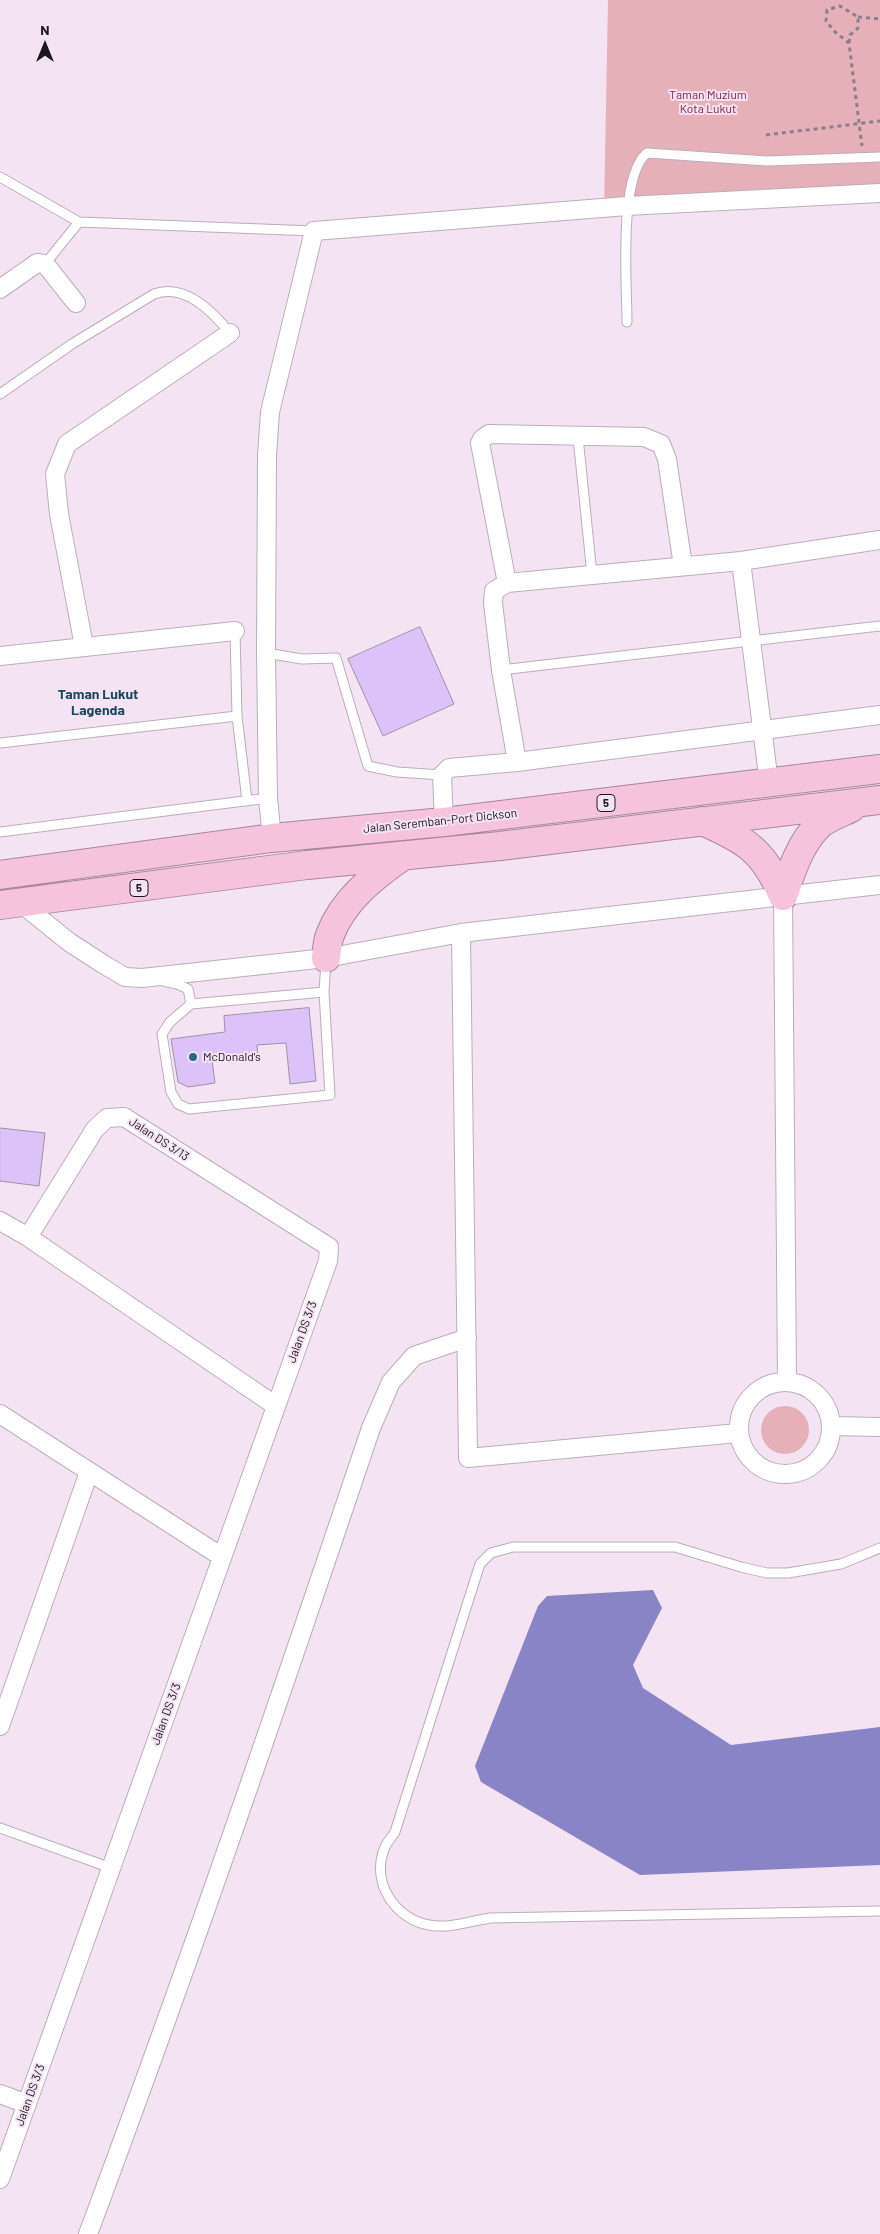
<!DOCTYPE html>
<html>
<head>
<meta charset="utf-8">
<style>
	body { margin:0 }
	#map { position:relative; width:880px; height:2234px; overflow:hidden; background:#f3e3f3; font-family:Barlow,sans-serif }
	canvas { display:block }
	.north { position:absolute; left:20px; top:20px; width:50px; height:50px; -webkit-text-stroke:4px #f3e3f3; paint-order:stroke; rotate:0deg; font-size:14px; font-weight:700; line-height:20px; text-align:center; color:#1c171c }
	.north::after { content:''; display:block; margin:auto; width:18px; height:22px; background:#1c171c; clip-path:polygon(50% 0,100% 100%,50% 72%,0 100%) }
</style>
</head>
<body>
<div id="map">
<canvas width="880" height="2234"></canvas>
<div class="north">N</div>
</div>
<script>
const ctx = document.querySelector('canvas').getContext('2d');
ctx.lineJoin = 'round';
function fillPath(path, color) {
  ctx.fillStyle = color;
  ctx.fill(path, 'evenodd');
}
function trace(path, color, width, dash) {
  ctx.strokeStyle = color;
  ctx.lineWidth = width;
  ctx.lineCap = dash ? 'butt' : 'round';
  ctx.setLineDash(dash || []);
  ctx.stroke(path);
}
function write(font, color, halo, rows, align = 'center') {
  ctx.font = font + ' Barlow,sans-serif';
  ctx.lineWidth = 4;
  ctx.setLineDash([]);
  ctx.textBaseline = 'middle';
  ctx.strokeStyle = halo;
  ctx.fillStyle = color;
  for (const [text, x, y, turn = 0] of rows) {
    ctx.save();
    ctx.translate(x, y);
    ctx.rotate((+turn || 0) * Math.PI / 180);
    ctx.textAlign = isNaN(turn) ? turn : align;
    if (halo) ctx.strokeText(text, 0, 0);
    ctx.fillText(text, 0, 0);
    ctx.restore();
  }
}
fillPath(new Path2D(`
	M608,0H880V195L604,210Z
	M761 1430a24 24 0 1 1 48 0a24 24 0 1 1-48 0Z`), '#e6b0b9');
fillPath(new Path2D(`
	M653,1590L662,1608L633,1665L643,1688L731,1745L880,1727V1865L640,1875L481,1782L475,1766L538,1606L547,1596Z`), '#8884c6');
const building = new Path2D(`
	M420,627L454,704L383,736L348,659Z
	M309,1008L316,1081L290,1084L286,1043L257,1045L258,1056L212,1060L215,1083L188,1087L178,1082L171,1039L225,1032L224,1016Z
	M0,1128L45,1133L39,1186L0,1181Z`);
fillPath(building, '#dcc2f8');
trace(building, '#9b93a4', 1);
const lane = new Path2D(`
	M0,177L79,222L314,231
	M45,264L79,222
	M627,322C627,285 618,176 647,153L767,161L880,157
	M0,394L72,344L154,294C185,283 212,311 230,333
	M578,437L592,575
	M235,631L237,716L247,801
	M266,653L302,659L336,658L368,766L397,772L442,775
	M501,670L880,626
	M0,743L237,716
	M0,832L268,798
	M163,981L177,984L188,989L191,1004L170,1022L162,1034L171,1092L178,1104L189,1109L330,1095L324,992L326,961
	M191,1004L324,992
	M880,1548L841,1564L788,1573H767L741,1567L675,1547H513L491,1553L480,1564L395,1832C392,1837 387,1842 385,1847C370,1882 395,1919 429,1925C449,1929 471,1921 490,1918L880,1911
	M0,1828L111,1868`);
const street = new Path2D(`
	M0,289L37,263L45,264L76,303
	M741,561L769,783
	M507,583L480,443L482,439L489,434L644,437L661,444L667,459L683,566
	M84,646L59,514L55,474L67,444L230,333
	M0,656L235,631
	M517,762L501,670L493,603L494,591L507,583L741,561L880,540
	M444,822L442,775L449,768L517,762L880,715
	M272,838L268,798L266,653L267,456L270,412L314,231L627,206L880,193
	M783,896L787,1381
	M22,904L69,942L103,964L125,977L142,978L326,958L461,933L880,885
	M461,933L468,1458L738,1433
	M0,1221L28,1237L276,1406
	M739 1428a46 46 0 1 1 92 0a46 46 0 1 1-92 0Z
	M0,1414L222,1557
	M832,1426L880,1427
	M0,1726L89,1472
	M0,2094L27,2104
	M0,2179L328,1261L329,1247L124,1117L107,1118L95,1129L28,1237
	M88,2234C188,1967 280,1698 371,1428L391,1382L414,1356L467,1338`);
const highway = new Path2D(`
	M702,821C746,840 764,851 783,896
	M0,875L272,838L444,822L880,769
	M783,896C791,872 800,843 819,825C827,818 841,813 851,808
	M0,905L307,865L500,846L880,800
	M326,958C327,951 327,942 330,935C343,900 374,876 403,856`);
trace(lane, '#bcadbb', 11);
trace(street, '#bcadbb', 20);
trace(highway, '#a98799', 30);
trace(new Path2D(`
	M858,17L880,19
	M849,43L850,35L858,28V17L840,6L827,10L826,21L835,32L849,43L862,146
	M766,135L880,121`), '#8a7f8a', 3, [4, 4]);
trace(lane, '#fff', 9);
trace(street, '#fff', 18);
trace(highway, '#f5c3dc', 28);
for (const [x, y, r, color] of [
	[193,1057,5,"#2b687f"]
]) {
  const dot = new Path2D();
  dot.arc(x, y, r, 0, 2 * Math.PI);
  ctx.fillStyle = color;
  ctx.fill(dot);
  trace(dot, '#f3e3f3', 2);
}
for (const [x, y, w] of [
	[606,803,18],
	[139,888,18]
]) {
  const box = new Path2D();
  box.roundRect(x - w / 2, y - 8.5, w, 17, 4);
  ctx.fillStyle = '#f3e3f3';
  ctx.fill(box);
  trace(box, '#1c171c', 1);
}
write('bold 11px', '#1c171c', null, [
	["5",606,803],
	["5",139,888]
]);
write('12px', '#80233e', '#f3e3f3', [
	["Taman Muzium",708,95],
	["Kota Lukut",708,109]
]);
write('12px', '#1c171c', '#f3e3f3', [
	["Jalan Seremban-Port Dickson",440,821,-6],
	["Jalan DS 3/13",159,1139,33],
	["Jalan DS 3/3",302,1332,-70],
	["Jalan DS 3/3",166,1714,-70],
	["Jalan DS 3/3",30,2095,-70]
]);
write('12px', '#1c171c', '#f3e3f3', [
	["McDonald's",203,1057]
], 'left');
write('bold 14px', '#194a5c', '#f3e3f3', [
	["Taman Lukut",98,694],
	["Lagenda",98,710]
]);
</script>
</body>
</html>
